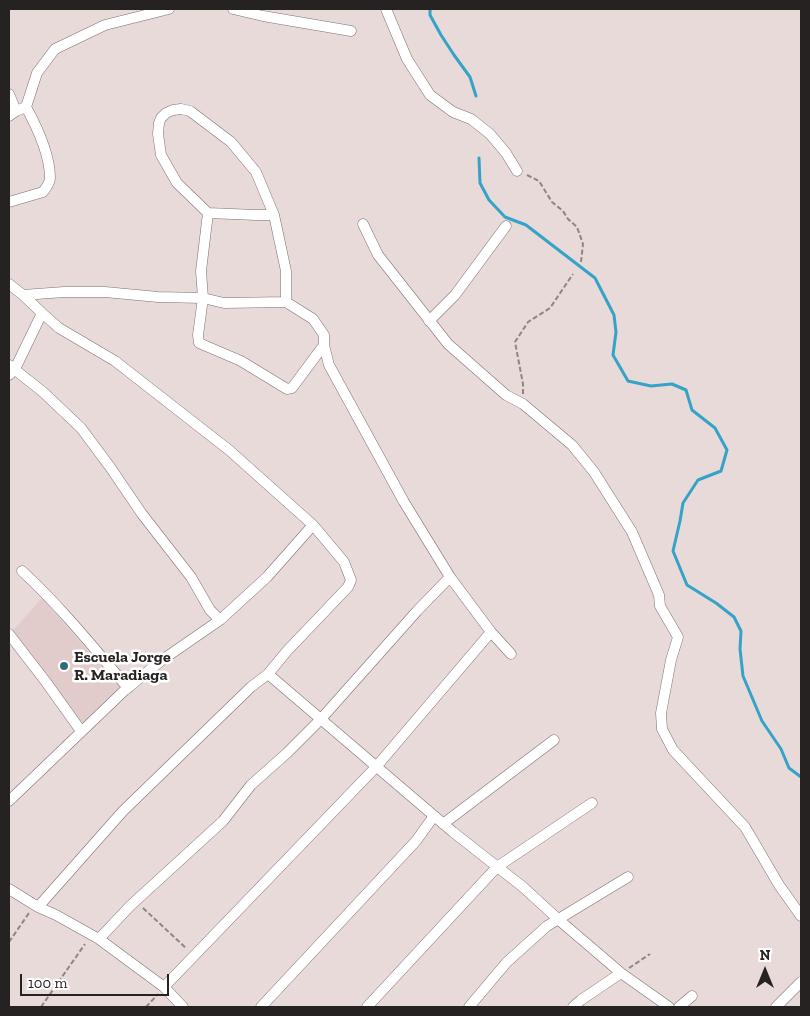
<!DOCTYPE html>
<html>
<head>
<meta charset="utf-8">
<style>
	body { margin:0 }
	#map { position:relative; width:810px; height:1016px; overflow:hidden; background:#e8dad9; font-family:"Zilla Slab",serif }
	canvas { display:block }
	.frame { position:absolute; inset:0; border:10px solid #272222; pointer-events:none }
	.north { position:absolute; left:740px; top:946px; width:50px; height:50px; -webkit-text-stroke:4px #fff; paint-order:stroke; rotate:0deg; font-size:14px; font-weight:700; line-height:20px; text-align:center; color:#272222 }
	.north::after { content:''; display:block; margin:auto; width:18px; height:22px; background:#272222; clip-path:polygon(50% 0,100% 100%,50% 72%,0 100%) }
	.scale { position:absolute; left:20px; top:974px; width:149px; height:22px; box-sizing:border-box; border:2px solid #272222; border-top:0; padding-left:6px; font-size:15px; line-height:18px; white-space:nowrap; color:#272222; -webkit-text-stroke:4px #fff; paint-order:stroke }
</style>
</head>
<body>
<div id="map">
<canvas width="810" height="1016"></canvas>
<div class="frame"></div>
<div class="north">N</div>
<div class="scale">100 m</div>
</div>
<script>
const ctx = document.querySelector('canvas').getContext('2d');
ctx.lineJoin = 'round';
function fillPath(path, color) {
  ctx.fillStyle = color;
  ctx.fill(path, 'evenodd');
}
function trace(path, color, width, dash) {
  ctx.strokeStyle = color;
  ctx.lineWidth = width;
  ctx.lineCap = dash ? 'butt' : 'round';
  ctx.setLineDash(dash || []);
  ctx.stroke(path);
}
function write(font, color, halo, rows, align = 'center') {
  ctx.font = font + ' "Zilla Slab",serif';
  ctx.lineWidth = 5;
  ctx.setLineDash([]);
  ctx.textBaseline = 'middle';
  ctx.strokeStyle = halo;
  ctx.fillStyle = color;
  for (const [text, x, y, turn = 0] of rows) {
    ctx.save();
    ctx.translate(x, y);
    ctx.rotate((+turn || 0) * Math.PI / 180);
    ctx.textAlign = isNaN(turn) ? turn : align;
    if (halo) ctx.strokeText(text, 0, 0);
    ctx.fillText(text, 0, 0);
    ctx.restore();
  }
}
fillPath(new Path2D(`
	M42,598L122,690L78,730L9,642V635Z`), '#e2cccb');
trace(new Path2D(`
	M430,9V15L441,35L454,55L470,77L476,96
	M479,158L480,183L489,200L505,217L526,225L595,278L614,315L616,332L613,355L628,381L651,386L672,384L686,390L692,410L715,428L727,450L721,471L698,480L683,503L680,521L673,551L687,585L716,603L734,617L741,631L740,649L743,676L762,721L781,749L789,768L801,777`), '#34a3c7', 3);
const minor = new Path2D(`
	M233,9L263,16L351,31
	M386,9L407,59L430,95L453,112L471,119L490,134L506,153L517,171
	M9,94L16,111
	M9,116L16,111L26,107L37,73L55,49L105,25L169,9
	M9,202L43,192C46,188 50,183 50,178C50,155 37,127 26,107
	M208,213L201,271L203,298L198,335L199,343L241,361L287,389L292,388L324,345
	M274,215H256L208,213L177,183L161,155L158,134L159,123L161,118L166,113L173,110L181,109L190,111L231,142L256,172L274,215L286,271V302
	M363,224L378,255L448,344L506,395L523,404L572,445L594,472L632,532L659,595L660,606L678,637L671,660L661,713L662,729L673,750L745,827L779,885L801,916
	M9,284L23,295L42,313L59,328L115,361L229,450L313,525L344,562L351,580L348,587L287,651L268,674L251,687L123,811L38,907
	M23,295L64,292H105L158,297L203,298L224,303L286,302L313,319L324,335V345L329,365L404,502L450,577L491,632L511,654
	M429,321L455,295L506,226
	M9,365L43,392L81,428L110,467L142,514L191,577L210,610L220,620
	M9,375L15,369L42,313
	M22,571C61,607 94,648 128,688
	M9,634L46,682L81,731
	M268,674L453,832L523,887L559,920L621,973L669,1007
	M9,801L125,690L162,660L220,620L267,577L313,525
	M443,824L554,740
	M9,889L38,907L56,915L99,939L164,987L183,1007
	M99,939L130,906L223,821L251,785L287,753L321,719L417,611L450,577
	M164,987L376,767L491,632
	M261,1007L416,841L434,816
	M367,1007L497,867L592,803
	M469,1007L507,962L547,926L628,877
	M573,1007L581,1000L621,973
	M679,1007L692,996
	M776,1007L801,982`);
trace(minor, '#7c706f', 11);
trace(new Path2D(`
	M527,175L539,181L552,202L563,211L568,219L577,227L583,244L581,262
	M523,394V384L515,342L528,322L550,308L573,274
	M143,908L187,949
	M9,942L29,913
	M629,968L650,954
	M41,1007L85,944
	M146,1007L158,994`), '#8f8584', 2, [5, 2.5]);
trace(minor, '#fff', 10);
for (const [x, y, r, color] of [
	[64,666,5,"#2e6c82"]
]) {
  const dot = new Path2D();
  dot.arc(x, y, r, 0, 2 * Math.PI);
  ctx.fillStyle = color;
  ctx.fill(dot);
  trace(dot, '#fff', 2);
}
write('bold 16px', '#272222', '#fff', [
	["Escuela Jorge",74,657],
	["R. Maradiaga",74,675]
], 'left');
</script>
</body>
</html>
